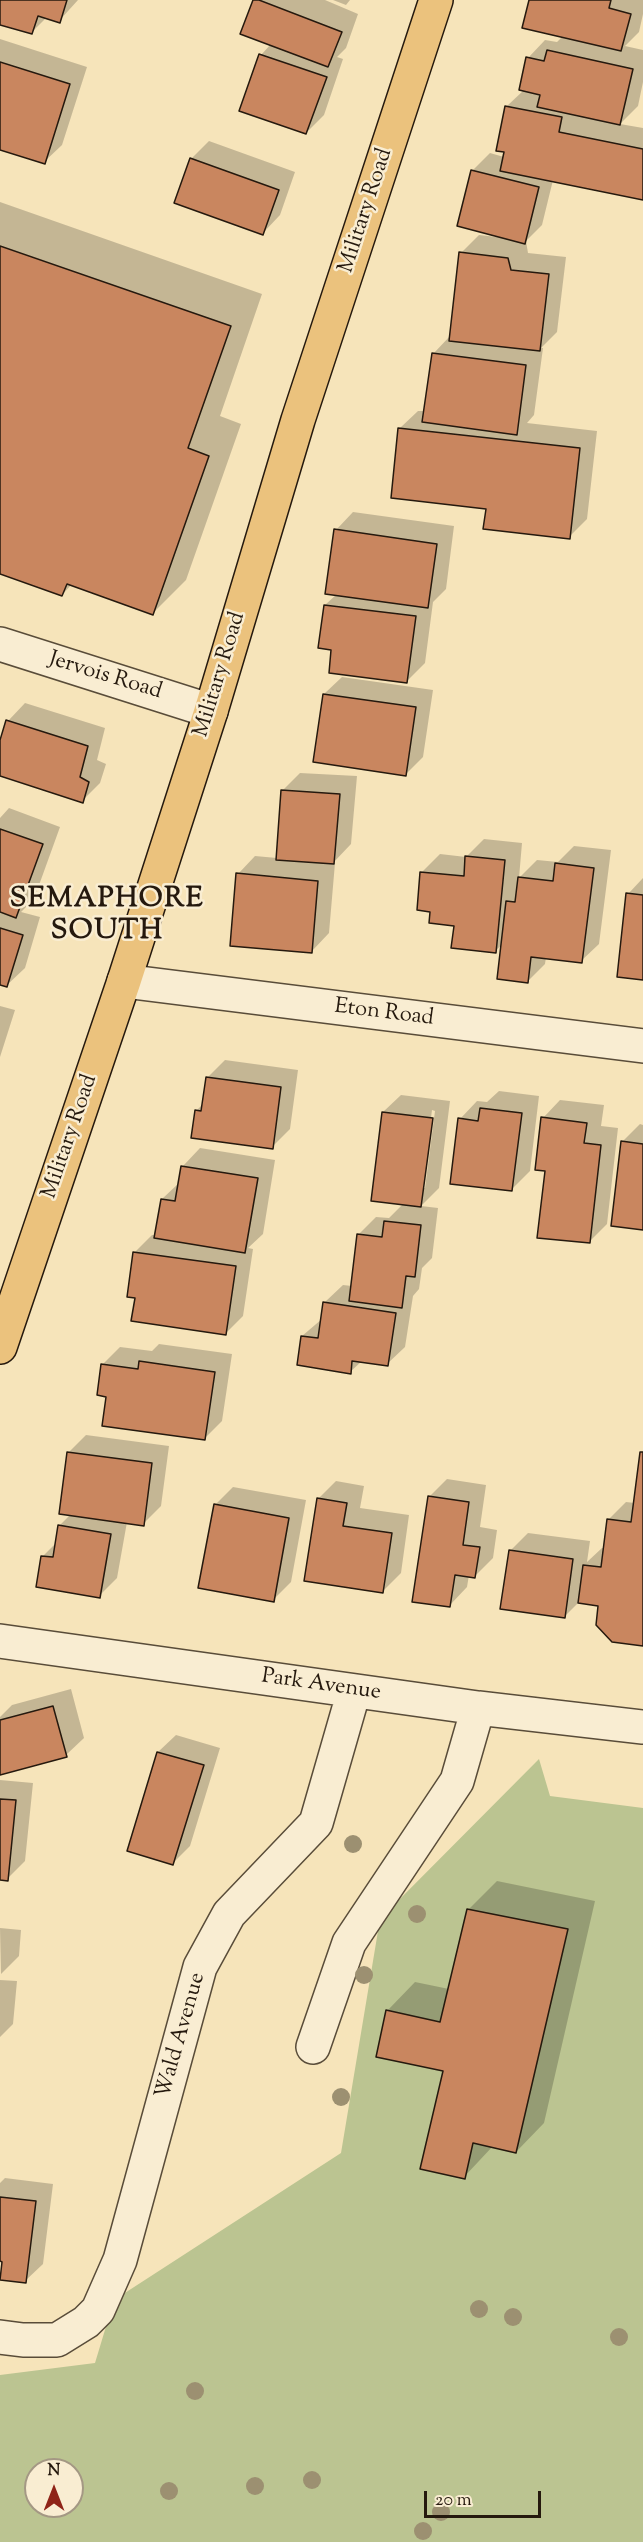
<!DOCTYPE html>
<html>
<head>
<meta charset="utf-8">
<style>
	body { margin:0 }
	#map { position:relative; width:643px; height:2542px; overflow:hidden; background:#f6e4ba; font-family:"Sorts Mill Goudy",serif }
	canvas { display:block }
	.north { position:absolute; left:24px; top:2458px; width:60px; height:60px; box-sizing:border-box; background:#f9edd2; border:2px solid #a49884; border-radius:50%; rotate:0deg; font-size:16px; font-weight:700; line-height:24px; text-align:center; color:#25190e }
	.north::after { content:''; display:block; margin:auto; width:21px; height:27px; background:#8f2418; clip-path:polygon(50% 0,100% 100%,50% 72%,0 100%) }
	.scale { position:absolute; left:424px; top:2491px; width:117px; height:27px; box-sizing:border-box; border:3px solid #25190e; border-top:0; padding-left:8px; font-size:18px; line-height:21px; white-space:nowrap; color:#25190e; -webkit-text-stroke:4px #f9edd2; paint-order:stroke }
</style>
</head>
<body>
<div id="map">
<canvas width="643" height="2542"></canvas>
<div class="north">N</div>
<div class="scale">20 m</div>
</div>
<script>
const ctx = document.querySelector('canvas').getContext('2d');
ctx.lineJoin = 'round';
function fillPath(path, color) {
  ctx.fillStyle = color;
  ctx.fill(path, 'evenodd');
}
function trace(path, color, width, dash) {
  ctx.strokeStyle = color;
  ctx.lineWidth = width;
  ctx.lineCap = dash ? 'butt' : 'round';
  ctx.setLineDash(dash || []);
  ctx.stroke(path);
}
function write(font, color, halo, rows, align = 'center') {
  ctx.font = font + ' "Sorts Mill Goudy",serif';
  ctx.lineWidth = 5;
  ctx.setLineDash([]);
  ctx.textBaseline = 'middle';
  ctx.strokeStyle = halo;
  ctx.fillStyle = color;
  for (const [text, x, y, turn = 0] of rows) {
    ctx.save();
    ctx.translate(x, y);
    ctx.rotate((+turn || 0) * Math.PI / 180);
    ctx.textAlign = isNaN(turn) ? turn : align;
    if (halo) ctx.strokeText(text, 0, 0);
    ctx.fillText(text, 0, 0);
    ctx.restore();
  }
}
fillPath(new Path2D(`
	M539,1759L550,1796L643,1808V2542H0V2375L95,2363L114,2300L341,2153L380,1919ZM36,2470H72V2506H36Z`), '#bbc491');
fillPath(new Path2D(`
	M0,0H78L59,21L47,17L31,33L0,23Z
	M255,0H325L358,14L346,48L337,57L343,59L324,115L306,133L261,55L271,44Z
	M333,0H350L346,5Z
	M531,0H643V14L639,32L625,46L643,50V82L638,106L620,124L643,128V199L553,180L542,225L526,241L528,253L566,257L557,332L541,348H543L534,415L527,423L597,431L587,519L569,537L487,507L400,428L418,411H425L433,354L451,335L461,253L479,235L497,237L472,171L490,153L504,157L507,106L524,90L528,58L545,40L557,42L563,36Z
	M0,39L87,67L62,145L44,162L0,149Z
	M209,141L295,172L280,215L263,233L191,159Z
	M0,202L262,294L220,416L241,424L186,580L153,613L72,584L62,595L0,573Z
	M353,512L454,526L446,589L433,602L425,663L407,681L333,649L325,605L337,594L336,530Z
	M342,677L433,690L423,757L405,775L324,694Z
	M25,703L105,728L97,760L106,764L100,783L82,801L0,774V745L8,721Z
	M300,773L357,776L351,844L333,863H335L329,933L312,951L238,874L255,856L277,858L283,790Z
	M9,808L60,827L34,899L21,912L40,917L25,968L7,985L0,983V818Z
	M484,839L522,843L519,878L537,860L558,862L574,846L611,850L599,944L581,961L546,957L545,964L527,982L503,944L495,951L432,910L422,872L440,854L466,857Z
	M643,878V978L628,894Z
	M0,1006L15,1010L0,1057Z
	M225,1060L298,1070L290,1129L272,1147L196,1111L204,1103L208,1077Z
	M499,1091L539,1096L530,1171L512,1189L460,1119L477,1101L487,1102Z
	M401,1095L450,1101L439,1188L421,1206L438,1208L432,1258L422,1268L419,1289L413,1296L405,1347L387,1364L362,1361L350,1372L302,1336L322,1319L325,1302L343,1285L352,1286L359,1234L376,1217L389,1218L404,1203L383,1112ZM432,1110L435,1111L425,1188H422Z
	M560,1100L604,1105L601,1126L618,1128L607,1224L589,1242L547,1169L543,1118Z
	M640,1124L643,1125V1228L622,1142Z
	M200,1148L275,1160L263,1234L248,1248L253,1249L243,1316L226,1333L136,1297L134,1253L152,1235H156L162,1199L180,1182L183,1166Z
	M159,1344L232,1354L222,1421L205,1438L108,1395L102,1365L120,1347L152,1351Z
	M86,1435L169,1446L161,1506L143,1524L127,1522L117,1578L99,1596L43,1556L57,1542L59,1526L71,1514L69,1452Z
	M643,1451V1644L600,1604L579,1602L565,1616L510,1551L528,1533L590,1541L587,1562L602,1548H605L608,1520L626,1502L635,1503Z
	M447,1479L486,1485L480,1527L497,1530L493,1558L475,1576L469,1575L467,1587L450,1605L429,1497Z
	M336,1481L364,1486L360,1508L409,1515L401,1573L383,1591L318,1499Z
	M233,1487L306,1500L291,1582L273,1600L215,1505Z
	M71,1689L84,1738L66,1755L0,1773V1717L12,1705Z
	M176,1735L220,1748L190,1846L173,1863L128,1850L158,1752Z
	M0,1780L33,1783L25,1861L7,1879L0,1878V1882Z
	M497,1881L595,1901L544,2123L516,2152L493,2146L464,2177L445,2070L387,2011L415,1982L449,1989L469,1909Z
	M0,1928L21,1930L19,1956L1,1974Z
	M0,1980L17,1981L13,2024L0,2037Z
	M5,2178L53,2184L43,2264L25,2281L4,2260H0V2183Z`), '#0003');
const building = new Path2D(`
	M0,0H67L60,23L38,16L32,34L0,25Z
	M253,0H259L342,32L328,67L240,34Z
	M529,0H611L609,8L631,14L621,51L522,28Z
	M547,50L633,69L620,125L537,107L540,95L519,90L526,57L544,61Z
	M259,54L327,77L306,134L239,111Z
	M0,62L70,84L45,164L0,150Z
	M505,106L562,117L559,132L643,149V200L500,171L504,152L496,151Z
	M190,158L279,190L263,235L174,203Z
	M471,170L539,187L525,244L457,226Z
	M0,246L231,326L188,448L209,456L153,615L67,584L62,596L0,574Z
	M459,252L508,258L511,270L549,274L540,351L449,341Z
	M432,353L526,365L517,435L422,422Z
	M398,428L580,448L570,539L483,529L486,509L391,498Z
	M334,529L437,544L428,608L325,594Z
	M324,605L416,616L407,683L329,673L331,650L318,648Z
	M323,694L416,707L406,776L313,762Z
	M6,720L88,746L80,777L89,782L83,803L0,776V740Z
	M281,790L340,794L334,864L276,860Z
	M0,829L43,844L16,918L0,912Z
	M465,856L505,860L496,953L451,948L454,926L429,923L430,912L417,910L420,872L464,876Z
	M555,863L594,868L582,963L531,957L528,983L497,979L506,901L515,902L518,877L553,881Z
	M236,873L318,881L312,953L230,946Z
	M626,893L643,895V980L617,977Z
	M0,928L23,935L7,987L0,985Z
	M206,1077L281,1087L273,1149L191,1138L195,1110L201,1111Z
	M480,1108L522,1113L512,1191L450,1184L458,1118L478,1121Z
	M382,1112L433,1118L421,1207L371,1201Z
	M541,1117L587,1123L584,1143L601,1145L590,1243L537,1238L545,1171L535,1170Z
	M621,1141L643,1144V1230L611,1226Z
	M181,1166L258,1178L245,1253L154,1238L161,1199L175,1201Z
	M384,1221L421,1225L415,1277L406,1276L402,1308L349,1301L357,1234L382,1237Z
	M133,1252L236,1266L226,1335L131,1321L135,1298L127,1297Z
	M323,1302L396,1313L388,1366L352,1361L351,1374L297,1365L301,1336L318,1338Z
	M139,1361L215,1372L205,1440L102,1426L106,1397L97,1395L101,1364L138,1369Z
	M67,1452L152,1463L144,1526L59,1514Z
	M640,1452H643V1646L612,1642L596,1625L598,1606L578,1603L583,1565L601,1567L607,1519L631,1522Z
	M428,1496L469,1502L463,1545L480,1547L475,1578L455,1575L450,1607L412,1602Z
	M317,1498L347,1503L343,1526L392,1533L383,1593L304,1581Z
	M214,1504L289,1518L274,1602L198,1588Z
	M58,1525L111,1534L100,1598L36,1587L41,1556L53,1557Z
	M509,1550L573,1559L565,1618L500,1609Z
	M53,1706L67,1757L0,1775V1720Z
	M157,1752L204,1765L173,1865L127,1851Z
	M0,1799L16,1800L8,1881L0,1880Z
	M467,1909L568,1929L516,2153L473,2143L465,2179L420,2169L443,2071L376,2057L386,2010L440,2022Z
	M0,2197L36,2201L26,2283L0,2280L2,2262L0,2261Z`);
fillPath(building, '#c9865f');
trace(building, '#25190e', 1.5);
const minor = new Path2D(`
	M0,644L211,711
	M124,981L643,1046
	M0,1641L478,1708L643,1727
	M313,2047L349,1943L457,1781L478,1708
	M0,2337L23,2340H57L86,2322L98,2310L120,2260L200,1967L229,1914L316,1823L354,1691`);
const major = new Path2D(`
	M0,1347L124,981L211,711L298,420L436,0`);
trace(minor, '#594c39', 36);
trace(major, '#25190e', 36);
trace(minor, '#f9edd2', 33);
trace(major, '#ebc27d', 33);
ctx.fillStyle = '#9c9071';
for (const [x, y] of [
	[353,1844],
	[417,1914],
	[364,1975],
	[341,2097],
	[479,2309],
	[513,2317],
	[619,2337],
	[195,2391],
	[312,2480],
	[255,2486],
	[169,2491],
	[441,2512],
	[423,2531]
]) {
  ctx.beginPath();
  ctx.arc(x, y, 9, 0, 2 * Math.PI);
  ctx.fill();
}
write('22px', '#25190e', '#f9edd2', [
	["Military Road",367,211,-72],
	["Military Road",221,675,-73],
	["Jervois Road",105,677,17],
	["Eton Road",384,1014,7],
	["Military Road",71,1137,-71],
	["Park Avenue",321,1686,8],
	["Wald Avenue",182,2036,-74]
]);
ctx.letterSpacing = '1.5px';
write('bold 28px', '#25190e', '#f9edd2', [
	["SEMAPHORE",107,901],
	["SOUTH",107,933]
]);
ctx.letterSpacing = '0px';
</script>
</body>
</html>
